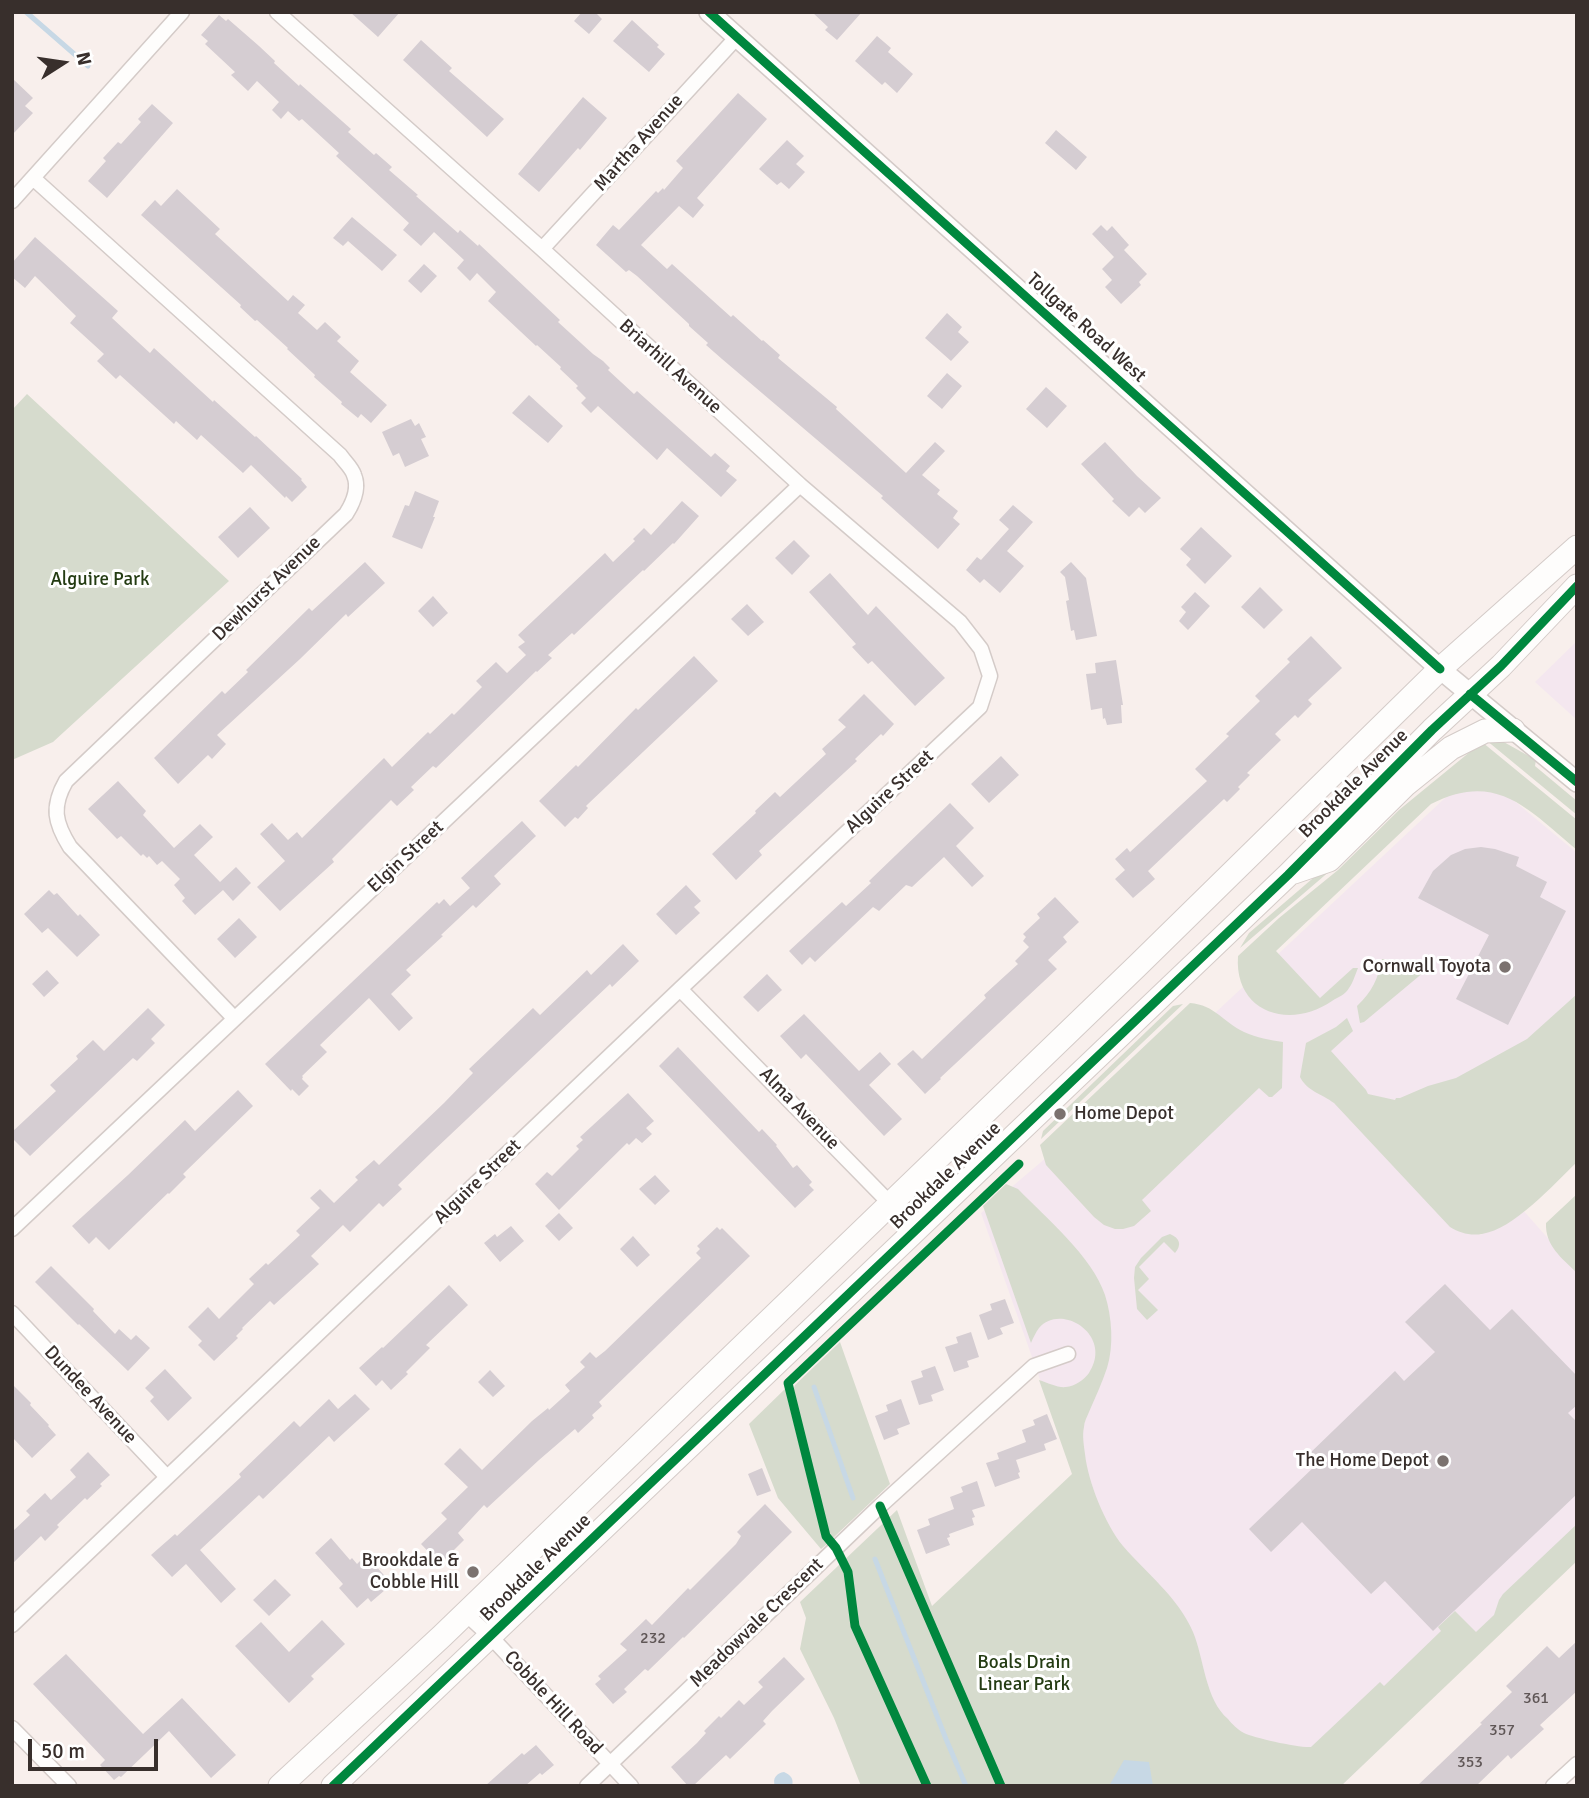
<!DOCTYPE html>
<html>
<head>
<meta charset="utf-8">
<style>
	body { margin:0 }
	#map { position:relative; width:1589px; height:1798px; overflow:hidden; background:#f8efec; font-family:Signika,sans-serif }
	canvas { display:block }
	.frame { position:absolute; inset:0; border:14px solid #382f2c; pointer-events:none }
	.north { position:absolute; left:28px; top:28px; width:70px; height:70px; -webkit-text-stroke:5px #fff; paint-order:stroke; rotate:78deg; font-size:19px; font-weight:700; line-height:28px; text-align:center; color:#382f2c }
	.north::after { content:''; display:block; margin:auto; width:24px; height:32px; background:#382f2c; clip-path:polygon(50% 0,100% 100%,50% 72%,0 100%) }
	.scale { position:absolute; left:28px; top:1739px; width:130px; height:32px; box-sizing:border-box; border:4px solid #382f2c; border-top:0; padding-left:9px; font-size:21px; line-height:24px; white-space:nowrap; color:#382f2c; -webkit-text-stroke:5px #fff; paint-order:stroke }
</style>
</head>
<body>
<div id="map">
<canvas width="1589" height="1798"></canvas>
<div class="frame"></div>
<div class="north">N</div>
<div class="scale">50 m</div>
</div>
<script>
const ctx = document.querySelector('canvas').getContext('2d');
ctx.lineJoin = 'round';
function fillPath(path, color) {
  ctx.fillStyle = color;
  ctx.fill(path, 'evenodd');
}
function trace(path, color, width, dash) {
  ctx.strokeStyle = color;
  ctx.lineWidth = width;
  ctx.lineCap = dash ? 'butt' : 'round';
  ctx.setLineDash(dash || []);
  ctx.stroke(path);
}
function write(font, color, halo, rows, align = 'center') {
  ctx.font = font + ' Signika,sans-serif';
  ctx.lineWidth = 6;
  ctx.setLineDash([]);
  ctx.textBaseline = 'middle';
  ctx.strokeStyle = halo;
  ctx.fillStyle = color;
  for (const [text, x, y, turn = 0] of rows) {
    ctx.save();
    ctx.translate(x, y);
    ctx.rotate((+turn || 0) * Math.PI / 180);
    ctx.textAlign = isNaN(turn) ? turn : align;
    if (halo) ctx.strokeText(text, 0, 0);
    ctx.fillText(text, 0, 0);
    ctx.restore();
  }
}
fillPath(new Path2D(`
	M1577,641V720L1535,682Z
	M1476,769L1577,853V1025L1414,1177L1481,1235L1514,1200L1577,1271V1559L1341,1786H1184L981,1213L1199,1028Z`), '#f4e7ef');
fillPath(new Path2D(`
	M27,394L229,581L53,742L12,760V410Z
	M1486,740L1502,741L1536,760L1535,766L1577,801V815Z
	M1482,742L1577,820V850C1529,810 1497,770 1431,804L1276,951L1320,998L1353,968H1358C1355,975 1353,983 1349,988C1345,995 1338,997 1332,1001C1290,1030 1234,1013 1238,956L1279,918L1338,870L1399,810Z
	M1410,795L1338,864L1240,948L1249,933Z
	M1382,959L1401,960L1424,972L1364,1022L1360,1023L1357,1006C1372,992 1378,979 1382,959Z
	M1577,994V1162C1553,1185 1514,1229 1482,1234C1470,1236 1460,1233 1450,1227L1334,1103C1322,1094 1307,1091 1300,1077L1306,1043L1336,1027L1347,1018L1353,1031L1331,1051L1366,1090L1368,1094L1395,1100L1396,1098H1400L1428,1086L1456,1078L1527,1039Z
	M1190,1003C1215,1005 1223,1022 1244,1032C1257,1038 1270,1040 1283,1042L1282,1088L1272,1097H1269L1259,1088L1142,1200L1151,1211L1134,1226L1123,1229H1115L1104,1225L1094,1217L1046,1165L1040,1145Z
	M1183,1004L1041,1139L1043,1131L1173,1006Z
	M1006,1184L1018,1189C1047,1219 1092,1256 1105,1295C1112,1317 1114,1346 1107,1368C1102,1383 1095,1398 1089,1412C1087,1417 1084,1422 1084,1427C1082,1435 1084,1446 1085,1454C1088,1482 1105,1524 1123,1546C1147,1574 1178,1597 1193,1632C1204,1658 1205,1700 1228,1719C1232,1724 1238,1730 1244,1733C1254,1738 1299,1748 1311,1747L1380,1682L1384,1686L1441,1631L1438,1627L1455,1611L1476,1632L1494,1615L1499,1600L1503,1594L1577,1524V1561L1341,1786H861L834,1718L800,1649L806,1618L800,1602L897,1510L932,1606L1072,1474L1039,1380C1048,1383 1058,1388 1066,1387C1075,1386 1084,1380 1089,1373C1114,1335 1061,1302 1039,1328C1036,1332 1033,1338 1031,1343L983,1206Z
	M1577,1194V1273C1562,1258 1545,1246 1546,1223Z
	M1170,1234C1180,1238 1182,1245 1175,1253L1164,1242L1139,1267L1149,1279L1138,1290L1158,1310L1147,1320L1137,1309L1134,1278L1135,1267L1141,1258L1162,1237Z
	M840,1342L890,1484L833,1538L826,1527L793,1390L795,1385Z
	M787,1387L788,1401L822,1535L827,1544L821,1549L778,1498L749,1424Z`), '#d6dbcd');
fillPath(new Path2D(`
	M1124,1760L1149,1762L1153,1786H1109Z
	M784,1772C791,1775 794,1779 792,1786H775C772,1778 777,1773 784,1772Z`), '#c7d8e5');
trace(new Path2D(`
	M26,12L88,66
	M814,1387L853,1498
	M875,1559L946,1739L966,1786`), '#c7d8e5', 5);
fillPath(new Path2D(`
	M350,12H400L378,37Z
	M582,12H595L602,19L589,34L574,21Z
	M812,12H862L837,40L825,30L828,27Z
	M219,15L226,21L228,19L259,46L275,61L274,63L299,86L300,84L351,129L348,132L374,155L376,153L392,167L389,170L418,195L416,196L458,233L460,230L478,246L479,244L560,320L558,322L593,354L603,361L610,368L608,370L634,394L637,391L711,457L715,453L730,466L726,471L737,480L721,497L667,448L657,460L598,406L591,413L581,403L586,398L576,388L578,386L560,369L561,367L537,345L536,346L488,301L496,292L477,273L470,281L457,268L464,260L434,232L421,246L403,230L409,223L336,156L339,153L302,119L299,121L288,111L281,119L272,110L279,102L257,81L248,91L231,75L235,72L205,44L208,41L201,35Z
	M632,20L659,45L657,47L665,54L649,72L613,41Z
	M877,36L891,48L888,52L913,74L897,93L885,82L882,85L855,61Z
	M421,40L452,68L449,71L504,119L487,137L403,60Z
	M12,78L33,98L25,106L33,113L12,135Z
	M738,93L767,119L697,198L704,205L693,218L679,206L641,245L667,269L672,264L731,317L733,315L762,341L763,340L780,355L778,358L837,407L836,409L906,473L935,442L945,451L922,475L940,490L937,494L958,511L953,518L960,524L938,549L881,498L883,496L722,359L706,345L708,343L689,326V324L637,276L629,270L626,272L596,245L613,225L619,230L656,191L658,193L663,188L664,190L683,168L676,161Z
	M583,97L607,118L580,150L578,148L539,192L518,174Z
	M152,104L173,123L107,198L88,181L106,161L103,158L118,142L121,144L141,122L138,119Z
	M1056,130L1087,157L1076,170L1045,143Z
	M787,140L804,156L796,164L805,172L789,189L781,182L777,185L759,169Z
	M177,189L220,229L215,234L288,301L293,295L305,305L298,313L317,330L325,322L341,337L337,341L359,361L350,372L387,405L371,423L361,414L358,418L341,404L342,402L314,377L315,375L287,349L288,348L257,320L255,321L240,307L241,305L141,215L155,200L161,206Z
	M352,217L397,255L382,271L348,241L343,246L333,238Z
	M1101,225L1107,231L1112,226L1129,245L1124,250L1147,274L1139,282L1141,285L1121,304L1105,287L1112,280L1102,269L1114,257L1092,234Z
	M35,237L118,311L112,318L138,342L150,353L154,348L213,402L214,400L255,437L256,436L302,479L301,480L307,487L292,502L286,496L285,498L251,465L243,473L201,435L197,440L176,421L174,424L120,375L116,379L97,361L104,354L70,323L76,316L35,276L25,288L12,277V263Z
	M424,264L437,276L421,293L408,281Z
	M947,313L962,327L958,332L969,342L951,361L925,338Z
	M947,373L962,386L942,409L927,396Z
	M1046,387L1067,406L1047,428L1026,409Z
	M529,395L563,426L548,443L512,413Z
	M411,419L415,426L419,423L426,437L421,439L429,456L405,467L399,453L393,456L382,432Z
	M1105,442L1137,476L1161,498L1145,513L1139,507L1129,517L1112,501L1114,499L1081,464Z
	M415,491L439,501L433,517H435L422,549L392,537L405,505L409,506Z
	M682,501L699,516L674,544L673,543L644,571L643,570L574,635L572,633L548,655L552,658L537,672L536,671L436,768L433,766L411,787L414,790L397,806L391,800L332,859L334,862L280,911L257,887L285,861L260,834L272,823L288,840L297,832L302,838L384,758L392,767L428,732L430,734L452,713L454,715L482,687L476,681L496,662L507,673L526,655L518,647L525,642L518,635L605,553L613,562L635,541L633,539L644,528L651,535Z
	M1013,505L1033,522L1007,551L1024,566L1000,593L984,579L980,583L966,570L977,557L981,560L1009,529L999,520Z
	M250,507L270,528L238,558L218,537Z
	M1201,527L1232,556L1205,584L1186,565L1191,559L1180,549Z
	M794,540L810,556L792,575L775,558Z
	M365,562L385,583L348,617L346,614L300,659L217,735L226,744L212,759L208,755L178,784L154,758L222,691L225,694L248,672L246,670L309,608L312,611Z
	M1071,562L1086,578L1097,636L1076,640L1074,630L1071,631L1066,601L1069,600L1065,577L1060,572Z
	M830,573L868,615L876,606L945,678L915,706L872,661L868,664L852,647L856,644L809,592Z
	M1260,587L1283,610L1264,629L1241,607Z
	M1195,592L1210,606L1188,630L1179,621L1186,612L1181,607Z
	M433,596L448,613L433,627L418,611Z
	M747,604L764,622L748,636L731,619Z
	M1311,636L1342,668L1308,700L1312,704L1298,718L1295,715L1275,734L1281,740L1247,773L1250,775L1238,787L1240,789L1227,802L1224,799L1148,871L1155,879L1133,898L1115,879L1125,870L1115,859L1127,848L1130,852L1207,781L1195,769L1229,736L1226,734L1260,701L1255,696L1290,662L1287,659Z
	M694,656L718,681L588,804L586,806L588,808L578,819L575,817L565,827L539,801L576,765L578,767L636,708L638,710Z
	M1116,660L1123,705H1121L1122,723L1107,725L1105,718L1103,719L1102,708L1091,710L1086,674L1096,673L1095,663Z
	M864,694L894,724L883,736L881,734L855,759L857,761L759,851L762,855L736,880L712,854L756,813L755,811L775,792L780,797L826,754L822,749L846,727L838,720Z
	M1001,756L1019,775L989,803L971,784Z
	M118,781L146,811L143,815L174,848L200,824L213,837L194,855L220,882L236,867L251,883L233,901L223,890L195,915L182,901L185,898L174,885L180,879L162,861L157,865L149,856L147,858L143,854L141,856L121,836L117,839L88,809Z
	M950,803L974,828L956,846L984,876L972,887L944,857L912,887L906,885L879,911L873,907L815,962L810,957L802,965L789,951L842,902L846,906L871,883L869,881Z
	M522,821L536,836L494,876L501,884L476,908L473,905L441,935L443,936L406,970L411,975L391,994L413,1018L399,1031L369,998L320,1045L327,1052L302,1076L303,1077L302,1079L309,1086L299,1096L292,1089L291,1091L265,1064L437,902L439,904L444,899L450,906L470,888L461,878Z
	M1481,847L1495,849L1519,857L1516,866L1547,882L1540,897L1566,911L1508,1025L1456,999L1489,935L1418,898L1433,871L1451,855L1465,849Z
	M686,885L701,901L694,907L700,913L676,935L656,914Z
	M49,890L54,895L57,893L78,916L80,914L100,935L77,957L48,928L42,933L24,914Z
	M1055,897L1079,922L1063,937L1067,942L1048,960L1057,969L940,1078L941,1079L925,1094L897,1064L913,1050L922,1059L986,998L984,995L1018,964L1015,961L1029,947L1023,941L1026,937L1023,934L1040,918L1037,914Z
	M239,918L257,937L235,958L217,939Z
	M623,944L639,961L612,987L610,984L431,1153L398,1185L402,1189L383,1207L379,1203L350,1232L343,1225L311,1256L319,1264L274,1305L270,1301L242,1328L243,1329L236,1336L238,1338L214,1361L198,1345L202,1341L188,1327L208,1307L219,1319L254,1284L249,1279L266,1263L268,1265L300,1235L296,1231L320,1208L310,1198L320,1189L334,1203L358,1180L355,1177L374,1160L379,1165L444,1103L473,1073L469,1069L533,1008L540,1015L587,970L591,975Z
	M47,970L59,983L44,997L32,984Z
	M767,974L782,990L758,1012L743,997Z
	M148,1008L165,1025L151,1039L155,1043L137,1061L133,1058L30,1156L12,1138V1132L56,1091L50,1085L78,1059L76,1056L93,1040L104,1051Z
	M804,1014L859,1071L880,1052L891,1064L869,1085L902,1119L884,1136L806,1054L801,1059L780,1036Z
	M678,1047L759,1132L762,1129L777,1145L776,1146L793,1168L797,1165L812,1182L809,1185L814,1190L795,1208L659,1066Z
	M238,1090L253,1106L183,1174L186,1177L169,1194L168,1193L109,1250L96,1237L89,1244L72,1226L128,1175L185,1120L195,1131Z
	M628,1093L654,1121L646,1128L652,1134L642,1143L636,1138L629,1145L627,1143L559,1210L535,1184L547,1172L552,1176L579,1149L576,1146L583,1140L580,1137Z
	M655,1175L670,1191L655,1205L639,1189Z
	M559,1213L573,1228L559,1241L545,1226Z
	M511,1226L524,1241L500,1262L484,1243L495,1234L497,1237Z
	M717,1227L720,1230L722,1228L750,1256L599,1402L602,1406L592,1415L594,1418L578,1433L575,1429L539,1460L487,1508L484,1505L458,1533L464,1540L440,1564L421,1544L447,1519L441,1513L468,1487L444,1464L460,1448L482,1470L532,1421L548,1408L549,1410L570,1391L565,1385L585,1367L580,1362L590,1352L596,1358L605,1351L701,1258L696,1253L700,1249L697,1246Z
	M633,1236L650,1255L637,1267L620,1249Z
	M51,1266L94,1309L93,1311L115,1334L119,1329L131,1340L136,1335L150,1348L128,1371L79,1324L78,1325L35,1282Z
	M1445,1284L1490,1330L1512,1309L1577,1376V1405L1568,1413L1577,1422V1494L1433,1631L1385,1581L1371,1594L1302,1522L1271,1552L1249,1529L1315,1466L1306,1457L1395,1371L1404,1381L1435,1352L1405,1322Z
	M449,1285L468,1305L426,1345L430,1348L406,1372L408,1374L391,1390L382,1380L376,1386L359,1368L382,1347L383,1348Z
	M1005,1299L1014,1323L1000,1328L1003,1334L988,1340L979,1315L992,1310L990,1304Z
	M971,1332L979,1357L967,1361L969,1367L954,1372L945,1347L958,1343L956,1337Z
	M935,1366L944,1390L931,1395L933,1401L919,1405L911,1381L923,1377L921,1371Z
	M165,1369L192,1398L168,1421L150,1401L154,1397L145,1388Z
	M490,1370L505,1386L493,1397L478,1382Z
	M12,1384L31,1403L30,1405L49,1425L48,1426L56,1435L32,1458L12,1437Z
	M355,1394L370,1409L334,1442L329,1436L263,1499L259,1495L200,1550L236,1589L221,1603L186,1564L172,1577L151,1555L175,1534L177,1536L241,1477L239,1474L294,1421L300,1427L329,1399L338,1409Z
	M901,1399L910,1424L897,1429L899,1434L884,1440L875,1416L888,1411L886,1405Z
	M1047,1414L1057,1439L1044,1444L1046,1450L1016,1460L1020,1472L1018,1473L1020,1478L995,1487L986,1463L999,1459L997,1453L1026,1442L1022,1430L1035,1425L1033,1420Z
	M88,1452L110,1475L100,1484L102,1486L87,1500L85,1498L57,1525L59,1527L45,1541L41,1536L12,1564V1532L30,1515L26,1511L45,1493L51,1500L76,1477L70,1470Z
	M762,1468L771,1491L757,1496L748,1474Z
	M977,1481L985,1506L972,1510L975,1517L972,1518L974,1525L949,1534L950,1537L947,1538L950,1545L926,1554L917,1530L930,1525L928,1519L954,1509L950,1497L963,1492L961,1487Z
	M765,1504L792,1532L684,1638L683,1637L648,1671L645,1669L624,1689L627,1692L613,1704L595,1684L601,1679L598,1676L627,1650L620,1644L646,1619L652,1625L688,1588L690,1590L736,1544L741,1536L737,1532Z
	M331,1538L350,1560L352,1558L357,1564L366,1555L392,1584L371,1602L368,1598L357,1608L339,1588L343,1584L315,1553Z
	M275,1579L291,1595L269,1616L253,1600Z
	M322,1620L345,1644L311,1676L314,1679L289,1703L235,1646L261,1622L289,1652Z
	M1577,1641V1691L1540,1725L1544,1729L1511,1759L1508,1755L1476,1786H1417L1482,1724L1480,1723L1512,1692L1506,1686L1547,1646L1559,1658Z
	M66,1654L143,1734L182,1698L236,1755L211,1778L169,1731L121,1777L119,1776L114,1780L100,1765L105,1760L33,1684Z
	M784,1657L805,1679L772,1711L763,1721L766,1724L730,1759L726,1755L693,1786H688L671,1767L697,1743L706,1733L704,1731L719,1716L721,1718L739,1700L744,1705L763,1687L758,1682Z
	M536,1745L554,1765L542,1775L540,1773L525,1786H485L522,1753L524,1755Z`), '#d5cdd2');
const street = new Path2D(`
	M33,178L340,455C344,461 352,468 354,475C360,489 353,503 346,514L66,781C51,807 55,823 70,847L234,1018
	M12,201L182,12
	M542,249L737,37
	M680,989L916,1230
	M12,1229L800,485
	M12,1313L167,1477
	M465,1613L490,1636L631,1786
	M12,1625L680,989L980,707L990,676L981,649L960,622L800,485L542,249L277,12
	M12,1728L69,1786
	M587,1786L880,1506L1034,1366L1068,1354
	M1553,1786L1577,1764`);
const secondary = new Path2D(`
	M709,12L1440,669L1577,782`);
const primary = new Path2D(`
	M1294,872L1329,860L1405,785L1451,748L1485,731L1513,730
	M280,1786L442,1636L1138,965L1440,669L1577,547
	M333,1786L1288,875L1432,730L1501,666L1577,586`);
trace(street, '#d4cbc8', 17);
trace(secondary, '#d4cbc8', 22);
trace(primary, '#d4cbc8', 25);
trace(street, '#fefdfc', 14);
trace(secondary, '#fefdfc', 19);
trace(primary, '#fefdfc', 23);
trace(new Path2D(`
	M709,12L1440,669
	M1470,694L1577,782
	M880,1506L1001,1786
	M333,1786L1288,875L1432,730L1501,666L1577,586
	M927,1786L855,1626L848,1572L836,1548L826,1536L788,1383L1019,1164`), '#00873e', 9);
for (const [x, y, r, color] of [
	[1505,967,7,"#7b726f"],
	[1060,1114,7,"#7b726f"],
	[1443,1461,7,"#7b726f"],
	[473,1572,7,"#7b726f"]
]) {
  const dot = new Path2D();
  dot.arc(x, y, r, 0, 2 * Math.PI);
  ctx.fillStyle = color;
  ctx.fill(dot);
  trace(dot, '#fff', 2.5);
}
write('16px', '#5f5656', null, [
	["232",653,1639],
	["361",1536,1699],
	["357",1502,1731],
	["353",1470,1763]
]);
write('19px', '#382f2c', '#fff', [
	["Martha Avenue",639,143,-48],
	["Tollgate Road West",1086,328,42],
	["Briarhill Avenue",670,367,42],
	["Dewhurst Avenue",267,589,-44],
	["Brookdale Avenue",1354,784,-45],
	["Alguire Street",890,792,-43],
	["Elgin Street",406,857,-43],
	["Alma Avenue",799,1109,46],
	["Brookdale Avenue",946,1176,-44],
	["Alguire Street",478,1182,-44],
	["Dundee Avenue",90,1395,47],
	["Brookdale Avenue",536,1568,-44],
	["Meadowvale Crescent",757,1623,-44],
	["Cobble Hill Road",553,1703,47]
]);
write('19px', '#243c13', '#fff', [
	["Alguire Park",100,580],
	["Boals Drain",1024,1663],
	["Linear Park",1024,1685]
]);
write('19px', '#382f2c', '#fff', [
	["Cornwall Toyota",1491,967],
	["Home Depot",1074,1114,"left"],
	["The Home Depot",1429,1461],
	["Brookdale &",459,1561],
	["Cobble Hill",459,1583]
], 'right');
</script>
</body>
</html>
